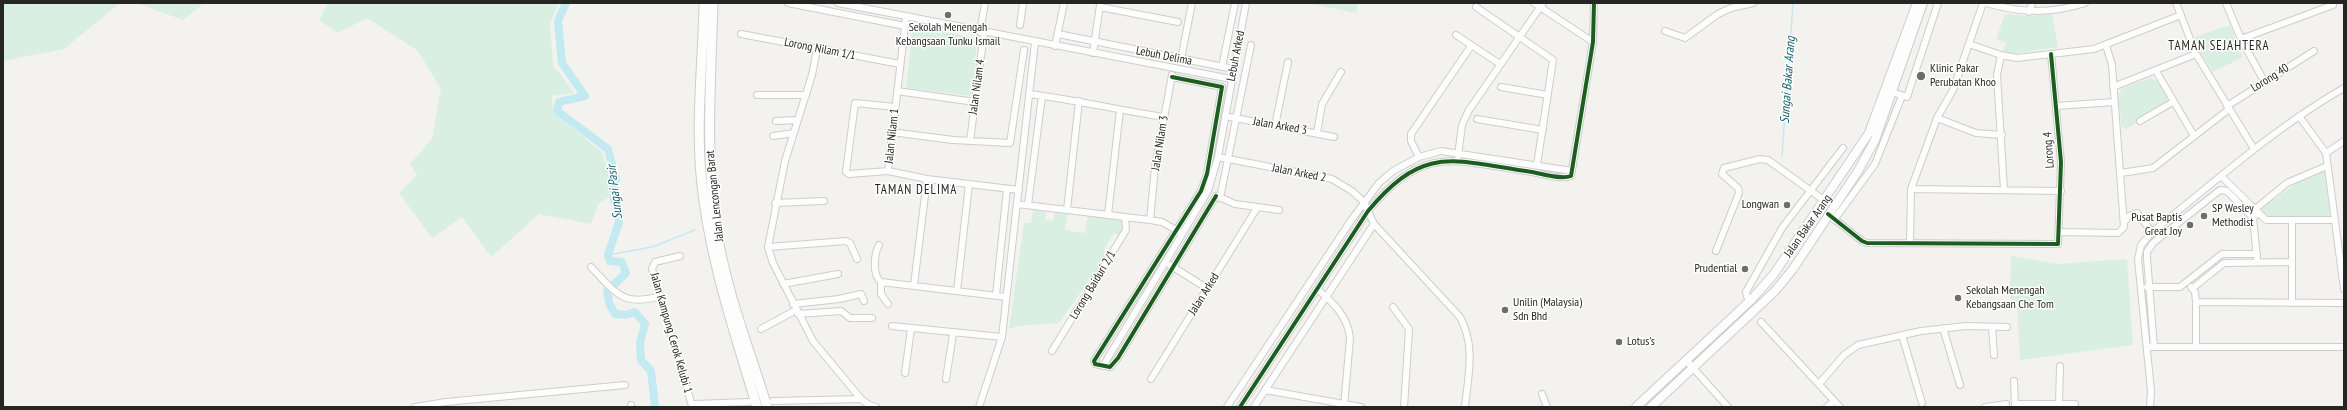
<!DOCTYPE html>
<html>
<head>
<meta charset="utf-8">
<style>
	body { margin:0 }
	#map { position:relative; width:2347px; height:410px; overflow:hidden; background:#f3f2ef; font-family:"PT Sans Narrow",sans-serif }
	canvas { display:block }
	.frame { position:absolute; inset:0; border:4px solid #252523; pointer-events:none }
</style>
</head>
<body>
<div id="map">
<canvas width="2347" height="410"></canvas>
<div class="frame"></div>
</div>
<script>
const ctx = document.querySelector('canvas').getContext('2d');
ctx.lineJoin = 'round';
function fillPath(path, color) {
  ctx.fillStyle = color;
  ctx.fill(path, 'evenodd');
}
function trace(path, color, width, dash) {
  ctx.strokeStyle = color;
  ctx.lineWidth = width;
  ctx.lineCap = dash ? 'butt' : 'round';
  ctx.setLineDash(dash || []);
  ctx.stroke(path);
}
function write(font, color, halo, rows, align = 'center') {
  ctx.font = font + ' "PT Sans Narrow",sans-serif';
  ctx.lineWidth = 3;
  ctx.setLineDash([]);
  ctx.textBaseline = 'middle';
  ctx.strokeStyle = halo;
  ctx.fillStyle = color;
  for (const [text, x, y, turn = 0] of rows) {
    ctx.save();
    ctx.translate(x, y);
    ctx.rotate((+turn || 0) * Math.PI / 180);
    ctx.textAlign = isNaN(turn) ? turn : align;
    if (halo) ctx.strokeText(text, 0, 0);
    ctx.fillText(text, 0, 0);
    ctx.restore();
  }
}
fillPath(new Path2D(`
	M3,3H120L64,49L3,61Z
	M136,3H204L183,20Z
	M328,3H559L550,23L553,65L574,93L552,96L553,113L602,152L609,176L608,198L598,204L591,224L539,214L491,257L462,217L432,238L399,193L417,175L410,164L432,139L441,89L418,51L367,18L338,33L319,20Z
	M1306,3H1358L1356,13Z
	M2005,14L2028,16L2052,14L2058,47L2012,54L2003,51L2006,43L1996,39Z
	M2230,25L2243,57L2213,72L2200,52L2195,37Z
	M913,26L977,38L972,96L906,88Z
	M2151,78L2157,81L2168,99L2167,104L2126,129L2122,127L2118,96L2122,88Z
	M2326,171L2330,214L2326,217L2266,216L2262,212V208L2302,179Z
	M1033,210L1046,212L1045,220L1053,221L1055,213L1068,214L1065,230L1085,233L1088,216L1124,221L1120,236L1114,233L1103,250L1109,254L1093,280L1090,279L1059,323L1017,326L1009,329L1024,223H1031Z
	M2011,256L2057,264L2127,259L2133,345L2020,360L2017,301L2010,299Z`), '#d9efe1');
trace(new Path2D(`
	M1782,156L1793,3
	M608,255L652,247L695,230`), '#c2eaf0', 1.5);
trace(new Path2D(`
	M566,3L558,21L562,63L585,96L559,102L557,111L608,149L616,179L613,197L619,212V222L608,255L610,261L622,262L626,273L607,291L609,303L615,314L626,315L635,312L645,324L640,343L641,360L651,371L655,407`), '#c2eaf0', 8);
const minor = new Path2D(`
	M788,3L905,26
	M838,3L1231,79
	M1534,3L1593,42
	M1986,3C2020,13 2051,14 2085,3
	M2176,3L2196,54L2254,149
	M2226,3L2241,39L2264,81
	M1100,7L1178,22
	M1476,7L1553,60L1537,165
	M2029,12L2032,3
	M1020,25L1023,3
	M1665,31L1685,38L1718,14L1731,8L1753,3
	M980,32L985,3
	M741,34L900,64
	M1058,34L1234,69
	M1456,35L1500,64
	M2241,39L2333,5
	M1969,44L2001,55L2017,58L2094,49L2181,15
	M1055,46L1064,3
	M817,49L812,75L785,161L768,247L773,263L813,341L861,399L869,405L876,407
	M1093,53L1100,5
	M2001,55L1997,75L2004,190
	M1181,59L1192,3
	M1222,67L1235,3
	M2156,71L2194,136
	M1172,77L1222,87L1207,174L1201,191L1094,361L1095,364L1110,367L1118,358L1216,196
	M1501,87L1548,95
	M2113,87L2196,54
	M897,91L975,102
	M1892,92L1907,97L1938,3
	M1030,94C1075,100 1119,110 1163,117
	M757,95H806
	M2056,106L2114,102
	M2227,106L2314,51
	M895,107L855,103L846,172L849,174L888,171L927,179L1019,190
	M1225,116L1334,137
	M2299,116L2326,153L2344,289
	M1937,118L1976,133L2002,135
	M1477,119L1543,130
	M776,121L798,120
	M2140,121L2173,102
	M1275,126L1288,62
	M891,132L953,140L1010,143L1024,50
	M1317,133L1322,104L1341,72
	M773,136L794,133
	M970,141L984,33
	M2326,153L2344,141
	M1458,156L1462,125L1469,110L1543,3
	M1218,157L1332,179L1352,191L1364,202L1374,224L1460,317C1476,346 1468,376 1465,407
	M1419,157L1411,141V134L1471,46
	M888,171L906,17
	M2121,173L2153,168L2228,110
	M2221,176L2266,220H2334
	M1911,189L2061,191
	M1217,196L1235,204L1279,210
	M1220,198L1251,45
	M775,203L824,201
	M1017,204L1150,220L1162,222L1178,231
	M1028,205L1042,96
	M1067,210L1079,101
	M2254,210L2287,183L2327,166
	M1828,214L1862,241L1867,243L2058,244L2061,162L2051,54
	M1108,215L1120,110
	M2255,216L2253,218L2257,258
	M1150,220L1155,167L1172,75
	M1834,220L1875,164L1902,96
	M2292,220V303
	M2124,222L2129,216L2137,213L2152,232
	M2059,232L2118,233L2124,227L2112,65L2106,45
	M1910,242L1911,189L1937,118L1953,90L1983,3
	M879,245C874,254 872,275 881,282L1006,297
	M768,247L846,241L850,243L857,259
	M1716,251L1739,193L1738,188L1722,174L1724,168L1760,159L1768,160L1825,201
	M680,256L655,262L652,269L692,406
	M1170,265L1208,289
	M591,267C616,293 622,307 661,296
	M881,282V294L888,304
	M783,284L838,274
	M914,285L927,179
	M2147,287H2180L2222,254H2257
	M2191,287L2195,292L2196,302
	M2193,288L2224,263L2292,262
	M1317,289C1333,302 1348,317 1350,338L1344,407
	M957,291L969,184
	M996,295L1007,189
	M1752,299L1747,297L1746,292L1782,228L1843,148
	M793,304L839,299L861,294L864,301
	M1393,307L1409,329L1404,407
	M798,314L841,311L850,318H872
	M1761,322L1840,407
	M892,326L1002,337
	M1992,327L1994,355
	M1943,328L1960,385
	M761,329L796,310
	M1902,335L1922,403
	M2150,347H2344
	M2154,347L2147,258V252L2153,243L2220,190L2227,191L2253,218
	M2196,347V302L2344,303
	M1052,351L1126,230L1125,217
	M1686,360L1728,407
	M1103,366L1208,191L1218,157L1246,3
	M905,373L911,329
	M946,379L953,334
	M1151,379L1257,208
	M2014,381L2015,407
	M1819,384L1844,355L1858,345L1921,331L1966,326L2007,327
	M1265,390L1361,407
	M1542,394L1547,407
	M773,401L861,399
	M2015,404H2075
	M2059,404L2060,366
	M631,405V407
	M415,407L446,402L625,385
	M692,407L694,404L749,402
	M979,407L1002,337L1035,42
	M1227,407L1352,219L1379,183L1393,171L1419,157L1441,151L1572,171
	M1240,407L1368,211C1425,143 1453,161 1532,172C1543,174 1561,180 1571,176L1593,42L1594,3
	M1254,407L1374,224
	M1827,407L1834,401
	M1985,407L2006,404
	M2150,407L2151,391L2138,259L2141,245L2152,232C2215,182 2274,128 2344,88`);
const major = new Path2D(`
	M1636,407L1752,299L1774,274L1869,133L1917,3
	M1651,407L1775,291L1793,269L1858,171L1875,140L1923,3`);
const highway = new Path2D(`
	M704,3C703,60 696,119 701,175C708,255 734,330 757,407
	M713,3C711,77 705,153 716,227C725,288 749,348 767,407`);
trace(minor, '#cdcdcb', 8);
trace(major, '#cdcdcb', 10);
trace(highway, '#cdcdcb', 11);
trace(minor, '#fdfdfd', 6);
trace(major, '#fdfdfd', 8);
trace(highway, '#fdfdfd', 9);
trace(new Path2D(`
	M1172,77L1222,87L1207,174L1201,191L1094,361L1095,364L1110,367L1118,358L1216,196
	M1828,214L1862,241L1867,243L2058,244L2061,162L2051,54
	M1240,407L1368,211C1425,143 1453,161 1532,172C1543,174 1561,180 1571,176L1593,42L1594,3`), '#1b5e20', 4);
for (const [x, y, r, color] of [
	[948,15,4,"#6d6d6a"],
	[1921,76,5,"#6d6d6a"],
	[1787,205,4,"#6d6d6a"],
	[2204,216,4,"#6d6d6a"],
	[2190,225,4,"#6d6d6a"],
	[1745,269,4,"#6d6d6a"],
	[1958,298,4,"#6d6d6a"],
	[1505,310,4,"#6d6d6a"],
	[1619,342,4,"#6d6d6a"]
]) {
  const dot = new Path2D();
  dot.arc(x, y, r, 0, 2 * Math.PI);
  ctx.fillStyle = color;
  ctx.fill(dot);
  trace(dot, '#fff', 1.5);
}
write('12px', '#252523', '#fff', [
	["Sekolah Menengah",948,28,"center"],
	["Kebangsaan Tunku Ismail",948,42,"center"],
	["Klinic Pakar",1930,69],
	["Perubatan Khoo",1930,83],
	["Longwan",1779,205,"right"],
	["SP Wesley",2212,209],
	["Methodist",2212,223],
	["Pusat Baptis",2182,218,"right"],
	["Great Joy",2182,232,"right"],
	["Prudential",1737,269,"right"],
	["Sekolah Menengah",1966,291],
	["Kebangsaan Che Tom",1966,305],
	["Unilin (Malaysia)",1513,303],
	["Sdn Bhd",1513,317],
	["Lotus's",1627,342]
], 'left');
write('12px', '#252523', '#fff', [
	["Lorong Nilam 1/1",820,49,11],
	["Lebuh Delima",1164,56,11],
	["Lebuh Arked",1236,56,-79],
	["Lorong 40",2270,78,-32],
	["Jalan Nilam 4",977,87,-82],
	["Jalan Arked 3",1280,126,10],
	["Jalan Nilam 1",892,136,-84],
	["Jalan Nilam 3",1160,143,-81],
	["Lorong 4",2049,150,-94],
	["Jalan Arked 2",1299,173,11],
	["Jalan Lencongan Barat",715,196,-96],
	["Jalan Bakar Arang",1808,226,-55],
	["Lorong Baiduri 2/1",1093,285,-59],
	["Jalan Arked",1204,294,-58],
	["Jalan Kampung Cerok Kelubi 1",671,333,74]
]);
ctx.letterSpacing = '1px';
write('13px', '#252523', '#fff', [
	["TAMAN SEJAHTERA",2219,46],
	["TAMAN DELIMA",916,190]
]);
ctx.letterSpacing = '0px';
write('italic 13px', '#16616d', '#fff', [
	["Sungai Bakar Arang",1788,80,-86],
	["Sungai Pasir",615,192,-97]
]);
</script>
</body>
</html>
